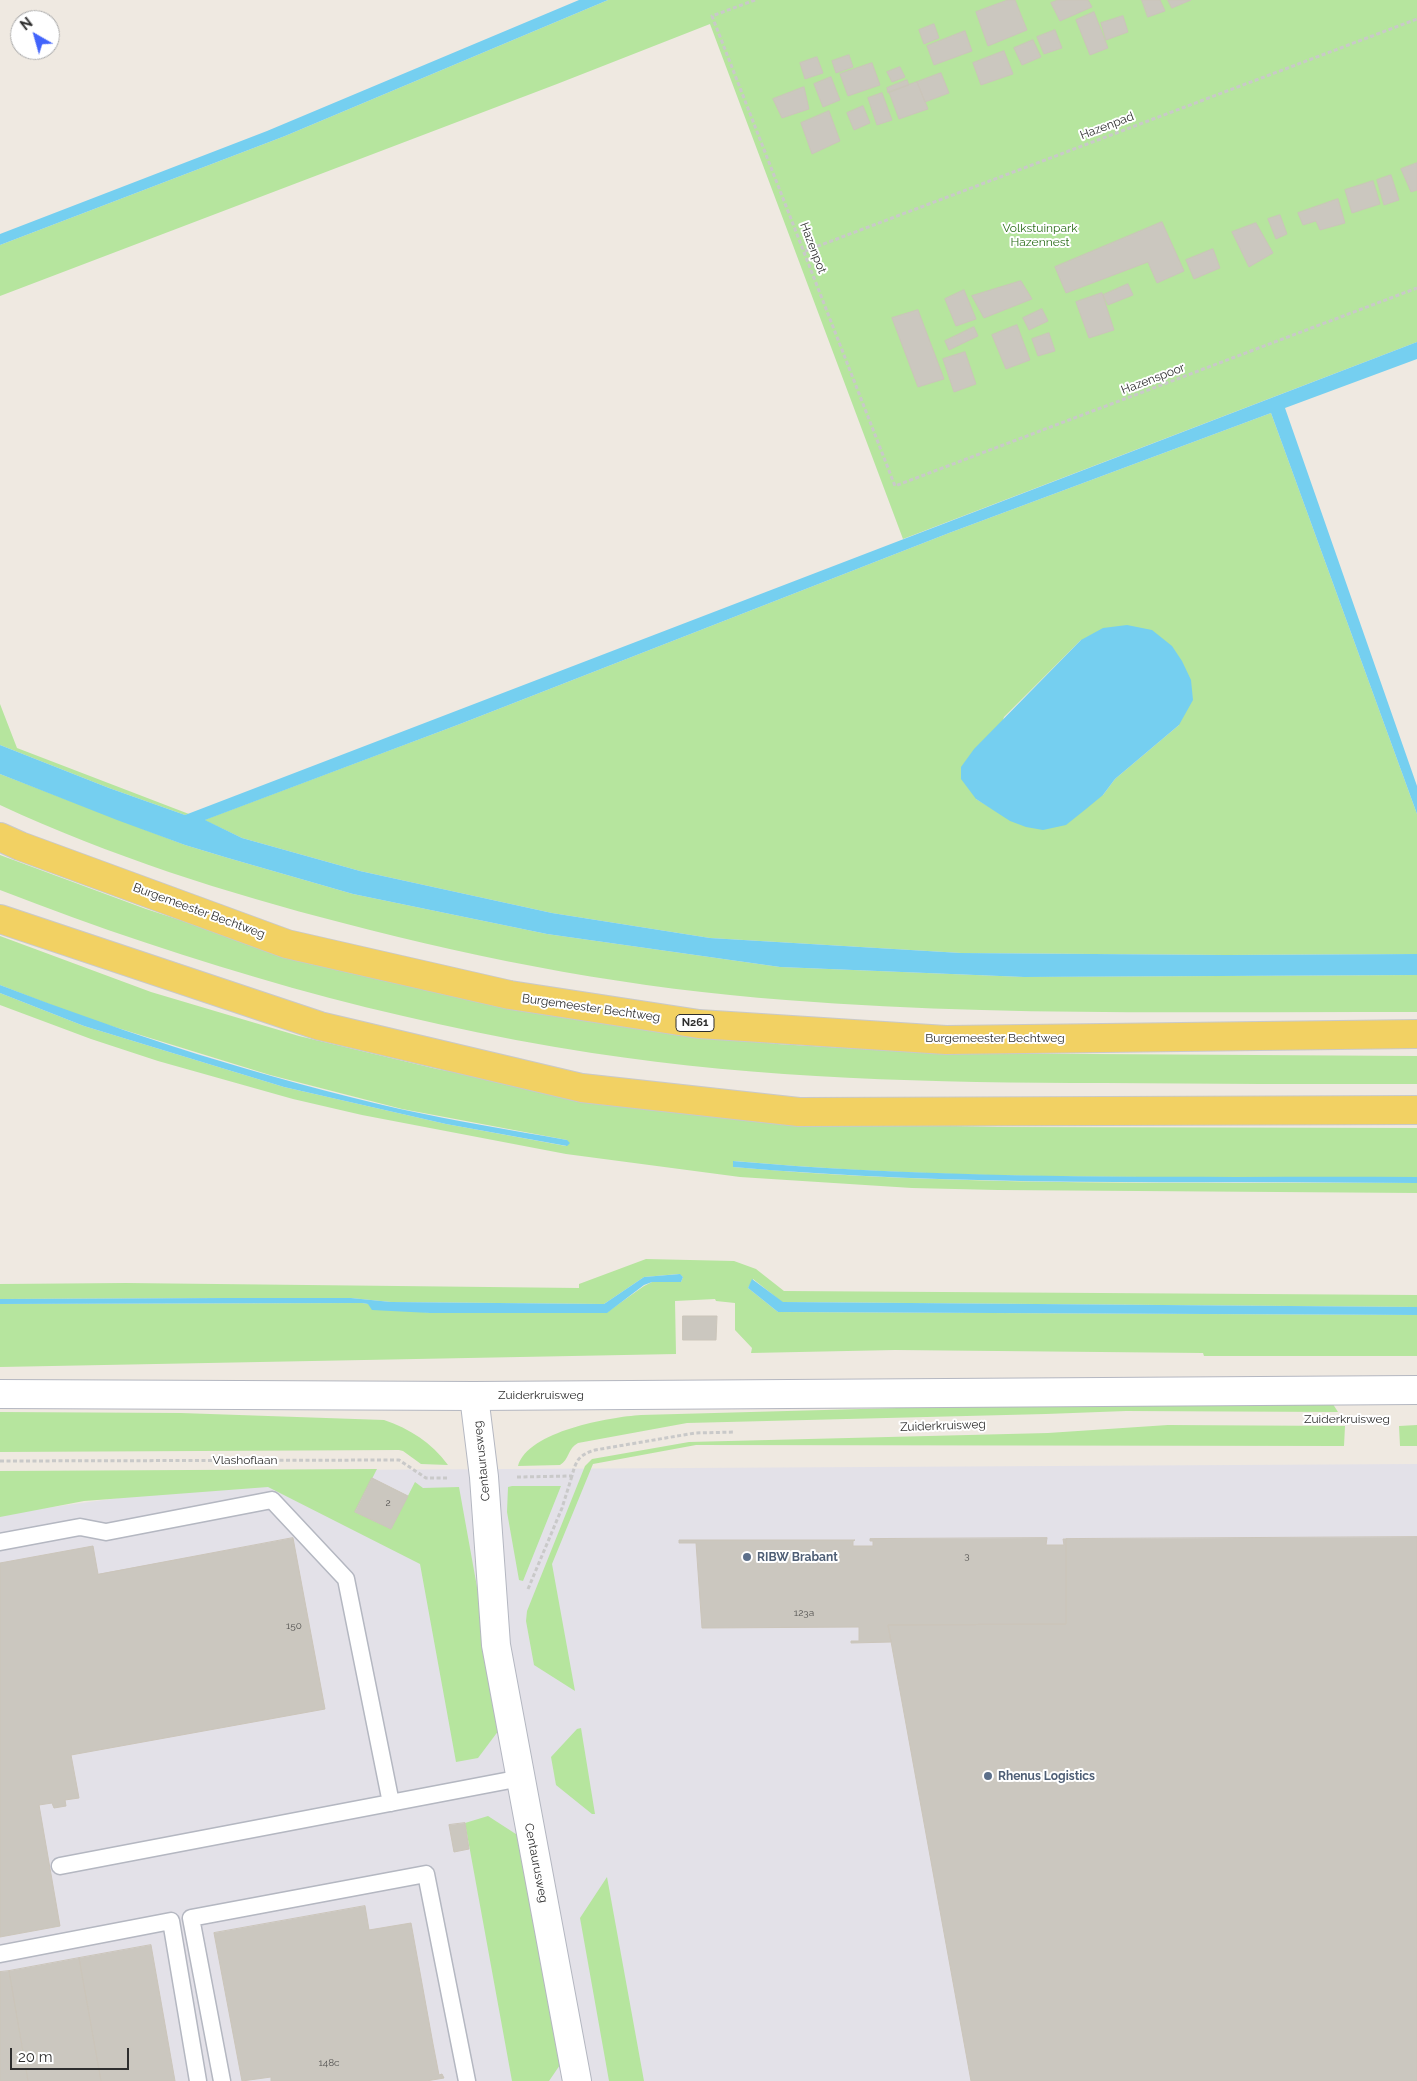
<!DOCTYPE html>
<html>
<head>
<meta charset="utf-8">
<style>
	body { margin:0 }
	#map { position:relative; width:1417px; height:2081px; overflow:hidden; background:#efe9e1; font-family:Raleway,sans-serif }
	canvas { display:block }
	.north { position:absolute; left:10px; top:10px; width:50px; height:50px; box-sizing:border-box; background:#fff; border:1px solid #ababab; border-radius:50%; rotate:322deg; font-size:14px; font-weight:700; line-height:20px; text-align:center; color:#2e2e2e }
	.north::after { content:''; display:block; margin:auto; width:18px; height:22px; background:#4264fb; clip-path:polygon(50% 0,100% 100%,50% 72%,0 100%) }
	.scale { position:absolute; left:10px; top:2048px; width:119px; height:22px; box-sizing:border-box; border:2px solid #2e2e2e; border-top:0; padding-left:6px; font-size:15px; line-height:18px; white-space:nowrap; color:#2e2e2e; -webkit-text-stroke:4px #fff; paint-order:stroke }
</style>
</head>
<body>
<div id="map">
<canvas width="1417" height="2081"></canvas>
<div class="north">N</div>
<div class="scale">20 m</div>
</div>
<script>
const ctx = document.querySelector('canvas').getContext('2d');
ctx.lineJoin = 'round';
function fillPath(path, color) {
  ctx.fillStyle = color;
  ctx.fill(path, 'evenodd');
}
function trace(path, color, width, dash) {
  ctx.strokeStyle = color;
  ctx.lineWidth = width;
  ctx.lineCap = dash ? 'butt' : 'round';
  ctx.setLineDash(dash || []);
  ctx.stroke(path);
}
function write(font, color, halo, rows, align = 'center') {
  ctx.font = font + ' Raleway,sans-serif';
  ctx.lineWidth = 4;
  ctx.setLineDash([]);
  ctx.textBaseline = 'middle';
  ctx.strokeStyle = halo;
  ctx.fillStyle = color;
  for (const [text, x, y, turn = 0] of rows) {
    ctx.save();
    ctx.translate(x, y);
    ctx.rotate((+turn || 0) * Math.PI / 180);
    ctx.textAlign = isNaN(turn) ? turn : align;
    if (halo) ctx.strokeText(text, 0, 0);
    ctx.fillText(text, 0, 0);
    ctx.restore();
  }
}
fillPath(new Path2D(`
	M1417,1464V2081H0V1514L325,1470Z`), '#e3e1e8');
fillPath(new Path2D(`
	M608,0H1417V342L903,539L710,24L557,84L0,296V245L285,136Z
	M1271,413L1417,814V954L1226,955L961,953L710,938L552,913L360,871L242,838L204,820L460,724L949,533ZM1081,640L1179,725L1115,779L1103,795L993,809L976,799L1004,717Z
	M0,704L17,748L189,814L185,815L109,788L0,745Z
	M0,774L185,845L228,858L353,894L547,934L780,967L1024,977L1417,975V1012C1207,1011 996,1017 786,1000C637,989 487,961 343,923C226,893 110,856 0,805Z
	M0,855L146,909L257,945L662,1031L778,1044L930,1053L1417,1056V1084C1313,1084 1209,1084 1105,1083C934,1083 762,1079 592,1053C388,1021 193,965 0,890Z
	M0,936L151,992L299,1036L437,1069L586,1096L914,1125L998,1127L1417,1128V1177C1189,1176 961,1182 734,1161L733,1167C960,1187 1189,1182 1417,1183V1193L998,1190L912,1188L740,1177L566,1154L362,1115L293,1099L158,1061L91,1039L0,1005V993L84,1026L284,1087L446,1124L566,1146L567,1140L402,1109L270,1075L82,1017L0,985Z
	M646,1259L734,1261L756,1269L784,1291L1417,1295V1307L782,1302L753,1279L748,1288L778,1312L1417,1315V1356H1204L1203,1353L895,1350L751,1353L752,1348L735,1330V1303L716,1301L715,1299L675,1301L676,1354L0,1367V1304L362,1303L430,1313H606L644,1286L652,1282H681L683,1277L679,1274L644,1277L604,1304L391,1302L351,1298H225L0,1299V1284L126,1283L579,1288V1284Z
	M1331,1401L1338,1412L1126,1411L1046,1414L687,1423L578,1443C568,1448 569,1460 560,1465L518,1466C528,1431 610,1417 641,1415L1044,1404Z
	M0,1412L181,1413L384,1420C410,1429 431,1442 448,1465L421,1464L403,1451L399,1450L0,1452Z
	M1168,1425L1345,1426L1344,1446L696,1445L593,1464L552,1564L575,1691L534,1665L526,1621L527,1611L585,1466L592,1459L689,1442L1048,1433Z
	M1417,1425V1446H1400L1399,1426Z
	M377,1469L355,1512L391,1529L415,1482L423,1488L459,1487L502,1726L478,1758L456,1762L420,1564L268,1487L84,1501L0,1517V1471Z
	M512,1486H561L523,1581L519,1580L507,1512L508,1487Z
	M581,1728L595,1814H592L556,1785L551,1757L577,1729Z
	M488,1816L522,1838L562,2062L549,2081H512L465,1823Z
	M607,1877L644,2081H609L580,1918Z`), '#b6e59e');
fillPath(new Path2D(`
	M579,0H608L285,136L0,245V234L267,131Z
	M1417,342V359L1285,408L1417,786V814L1271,413L949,533L460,724L205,820L242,838L360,871L552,913L710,938L961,953L1226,955L1417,954V975L1024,977L780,967L547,934L353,894L228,858L185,845L117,820L0,774V745L109,788L185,815Z
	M1127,625L1152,630L1172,646L1182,661L1191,680L1193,700L1179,725L1115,779L1103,795L1086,809L1066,825L1043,830L1026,827L1010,821L976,799L961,779V767L974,749L1081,640L1103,628Z
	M0,985C130,1035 264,1078 400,1109C455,1121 511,1130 567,1140L570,1143L567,1146L446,1124L284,1087L84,1026L0,993Z
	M733,1161C960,1181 1189,1176 1417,1177V1183C1189,1181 960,1187 733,1167Z
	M680,1274L683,1277L681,1282H652L644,1285L607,1313H430L372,1310L368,1304L362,1303L0,1304V1299L225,1298H351L391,1302L604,1304L644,1277Z
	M752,1279L783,1302L1417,1307V1315L778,1312L748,1288Z`), '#75cff0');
const building = new Path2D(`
	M1008,0H1015L1027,30L988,46L976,12Z
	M1058,0H1088L1092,7L1060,21L1051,3Z
	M1142,0H1160L1165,11L1148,17Z
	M1168,0H1191L1172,8Z
	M1094,12L1108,48L1090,55L1076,20Z
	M1123,16L1128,32L1106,40L1101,23Z
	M934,24L939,38L924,44L919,30Z
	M1055,30L1062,48L1044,54L1037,37Z
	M965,31L972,51L934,65L927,46Z
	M1033,40L1041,57L1022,65L1014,48Z
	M1004,51L1013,74L981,85L973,63Z
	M849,55L853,67L836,73L832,61Z
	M817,57L823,73L805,79L800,63Z
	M872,63L880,85L848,96L840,74Z
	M900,67L905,77L892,82L887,72Z
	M941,73L949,93L925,102L917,82Z
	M831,77L840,100L823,107L814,84Z
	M907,80L909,85L888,93L887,88Z
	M917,82L928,109L899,119L889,92Z
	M804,87L809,109L782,118L773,99Z
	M882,93L892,120L877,125L868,98Z
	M863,106L870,123L854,130L847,113Z
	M829,111L840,141L812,154L801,123Z
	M1417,163V190L1411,192L1401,169Z
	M1391,175L1399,200L1384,205L1377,180Z
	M1373,181L1380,204L1352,213L1345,190Z
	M1338,199L1345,223L1320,230L1316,221L1303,225L1298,213Z
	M1280,215L1287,234L1276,239L1268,219Z
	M1162,222L1184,271L1157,283L1148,262L1066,293L1055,267Z
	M1256,223L1273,253L1249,267L1232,232Z
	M1213,249L1220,268L1194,279L1186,260Z
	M1021,281L1032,299L984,318L972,296Z
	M1128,284L1133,295L1108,305L1103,295Z
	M964,290L976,319L956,326L945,299Z
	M1102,293L1114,330L1089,338L1076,302Z
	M1042,309L1048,321L1029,330L1023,318Z
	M918,310L944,379L918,387L892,318Z
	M1017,325L1030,360L1006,369L992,335Z
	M974,327L978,336L949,350L945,341Z
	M1049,333L1055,351L1038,356L1032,339Z
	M965,352L976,384L954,392L943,359Z
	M683,1316H717L716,1340H683Z
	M372,1478L408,1496L391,1529L355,1512Z
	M1417,1537V2081H971L888,1625L1066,1624V1539Z
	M293,1538L325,1709L71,1755L79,1798L65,1800L66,1806L54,1808L52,1803L39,1805L60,1926L0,1937V1563L93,1546L98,1574Z
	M1047,1538L1046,1545H1064L1063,1539H1066V1624L888,1625L891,1642L851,1643V1641H859V1627L702,1628L696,1543H679V1540H855L853,1541V1546H873V1541H870V1539Z
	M465,1823L469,1849L454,1852L449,1825Z
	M365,1906L369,1930L411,1923L433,2044L439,2075L442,2074L444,2078L426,2081H271V2077L242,2081L214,1933Z
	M151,1945L175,2081H101L79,1958Z
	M79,1958L101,2081H28L9,1971Z
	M9,1971L28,2081H0V1972Z`);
fillPath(building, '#cbc7bf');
trace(building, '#cbc5ba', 1);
const lane = new Path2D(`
	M0,1542L80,1527L106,1532L272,1500L346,1579L391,1803
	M60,1866L521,1778
	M0,1954L171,1921L198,2081
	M222,2081L191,1918L426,1874L467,2081`);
const street = new Path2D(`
	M474,1396L484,1477L496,1645L577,2081`);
const secondary = new Path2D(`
	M0,1394L474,1396L1417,1390`);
const primary = new Path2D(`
	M0,837L20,846L287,944L510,995L699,1024L946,1040L1417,1034
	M0,919L320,1026L582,1088L799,1112L1417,1110`);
trace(lane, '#b4b7c1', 19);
trace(street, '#b4b7c1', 30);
trace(secondary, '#b4b7c1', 30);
trace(primary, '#c9c9c9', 30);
trace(new Path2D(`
	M755,0L712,16L895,486L1417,288
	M805,251L1417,19
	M0,1461L399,1460L426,1478H449
	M517,1477L572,1476C576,1460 579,1455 595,1450L695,1433L735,1432
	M528,1589L562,1508L572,1476`), '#c9c9c9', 3, [4, 2.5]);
trace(lane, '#fff', 16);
trace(street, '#fff', 28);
trace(secondary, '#fff', 28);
trace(primary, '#f2d163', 28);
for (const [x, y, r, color] of [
	[747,1557,5,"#5c6f8a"],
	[988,1776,5,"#5c6f8a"]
]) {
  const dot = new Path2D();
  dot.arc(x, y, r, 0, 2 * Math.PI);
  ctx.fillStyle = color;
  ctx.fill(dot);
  trace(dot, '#fff', 2);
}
write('10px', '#555452', null, [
	["2",388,1503],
	["3",967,1556],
	["123a",804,1613],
	["150",294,1626],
	["148c",329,2063]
]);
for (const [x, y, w] of [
	[695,1023,38]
]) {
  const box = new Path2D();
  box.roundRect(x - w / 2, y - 8.5, w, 17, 4);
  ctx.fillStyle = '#fff';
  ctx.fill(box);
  trace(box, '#2e2e2e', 1);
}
write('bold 11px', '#2e2e2e', null, [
	["N261",695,1023]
]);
write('12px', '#2e2e2e', '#fff', [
	["Hazenpad",1107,126,-21],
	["Hazenpot",813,248,69],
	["Hazenspoor",1153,379,-21],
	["Burgemeester Bechtweg",199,911,20],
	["Burgemeester Bechtweg",591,1008,8],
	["Burgemeester Bechtweg",995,1038],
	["Zuiderkruisweg",541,1395],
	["Zuiderkruisweg",1347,1419],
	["Zuiderkruisweg",943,1426,-2],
	["Vlashoflaan",245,1460],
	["Centaurusweg",482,1461,-96],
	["Centaurusweg",536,1863,79]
]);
write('12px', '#2c6e1b', '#fff', [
	["Volkstuinpark",1040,228],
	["Hazennest",1040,242]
]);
write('bold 12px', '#4e5e75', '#fff', [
	["RIBW Brabant",757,1557],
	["Rhenus Logistics",998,1776]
], 'left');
</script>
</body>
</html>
